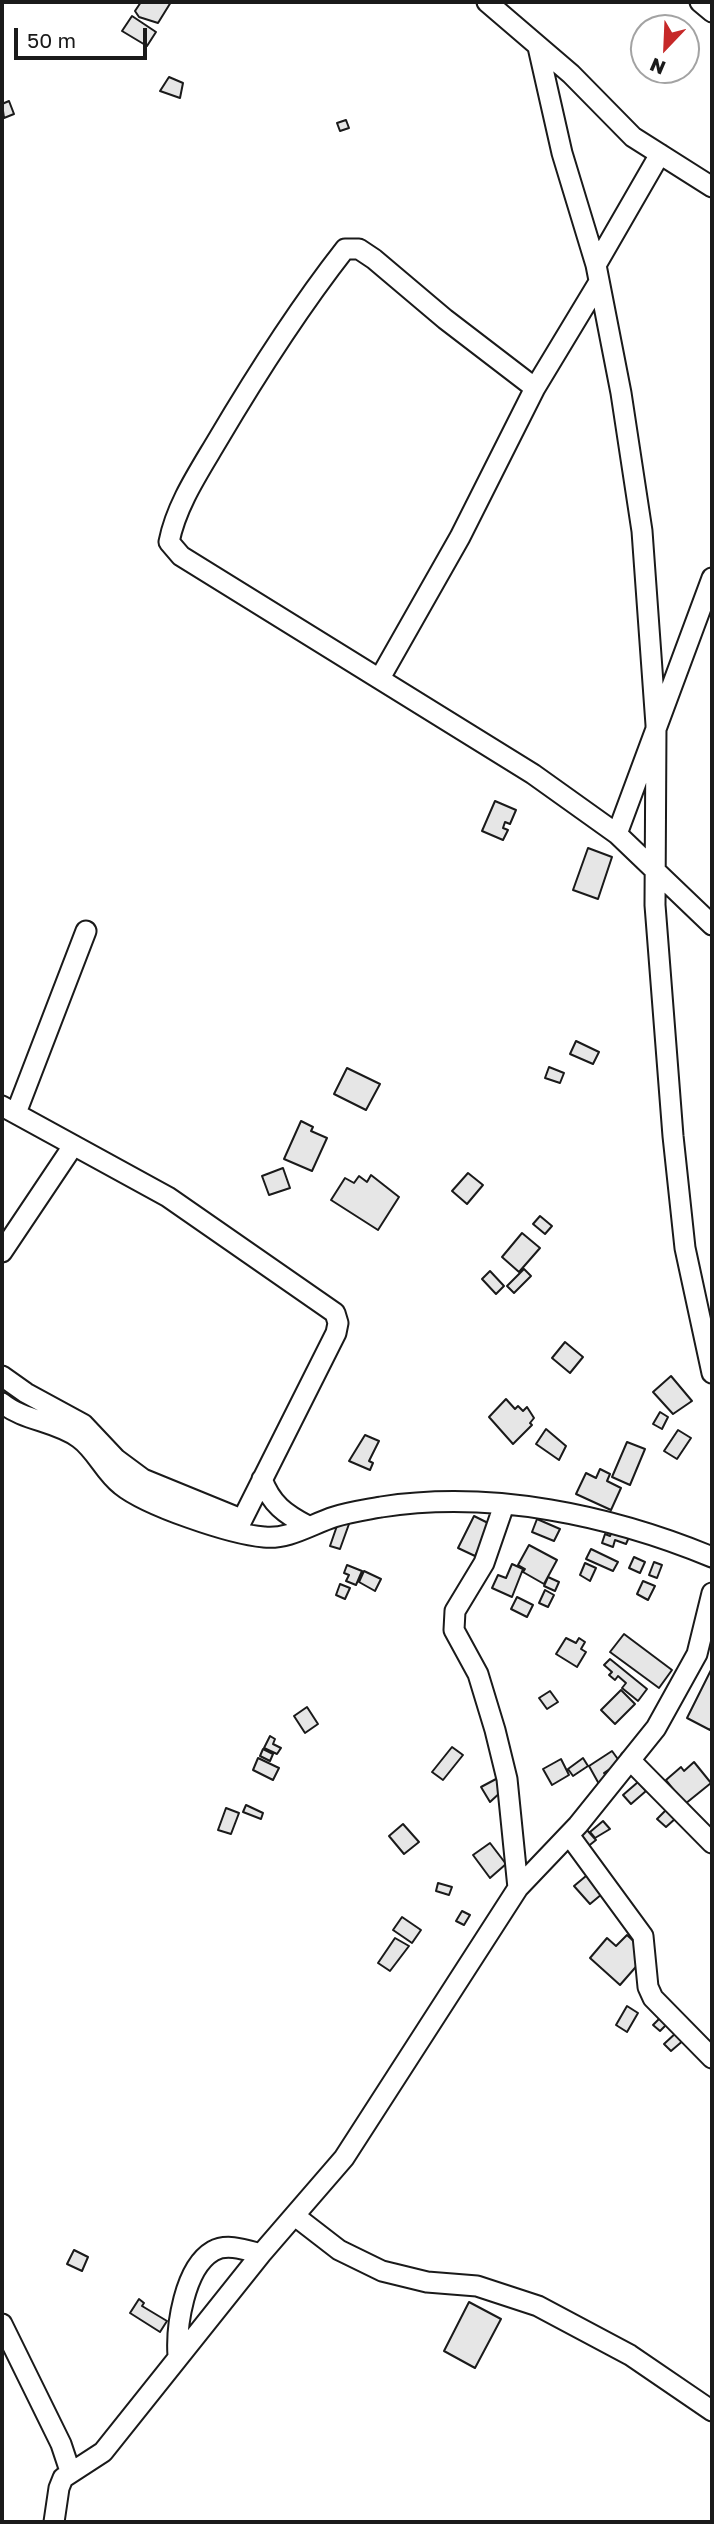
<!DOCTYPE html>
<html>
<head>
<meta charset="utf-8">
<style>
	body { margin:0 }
	#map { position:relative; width:714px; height:2524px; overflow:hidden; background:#fff; font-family:"Golos Text",sans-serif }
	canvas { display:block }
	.frame { position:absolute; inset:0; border:4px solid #1a1a1a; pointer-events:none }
	.north { position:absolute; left:630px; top:14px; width:70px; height:70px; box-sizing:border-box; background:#fff; border:2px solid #a3a3a3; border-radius:50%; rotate:203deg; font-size:19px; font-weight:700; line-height:28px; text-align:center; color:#1a1a1a }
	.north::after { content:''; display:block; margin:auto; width:24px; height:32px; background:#c62828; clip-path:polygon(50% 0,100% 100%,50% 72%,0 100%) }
	.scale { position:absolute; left:14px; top:28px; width:133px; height:32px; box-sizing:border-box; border:4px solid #1a1a1a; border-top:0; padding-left:9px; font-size:21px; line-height:24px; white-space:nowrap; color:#1a1a1a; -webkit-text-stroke:5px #fff; paint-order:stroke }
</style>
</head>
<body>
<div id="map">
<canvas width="714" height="2524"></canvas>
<div class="frame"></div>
<div class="north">N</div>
<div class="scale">50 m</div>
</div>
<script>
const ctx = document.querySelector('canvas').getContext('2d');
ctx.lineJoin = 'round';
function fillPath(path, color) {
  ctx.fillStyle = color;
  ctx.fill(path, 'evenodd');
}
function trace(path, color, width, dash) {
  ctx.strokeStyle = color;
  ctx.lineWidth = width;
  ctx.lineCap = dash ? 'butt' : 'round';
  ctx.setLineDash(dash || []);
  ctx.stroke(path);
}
const building = new Path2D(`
	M141,2H171L158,23L139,17L135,11Z
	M132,16L156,32L147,46L122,31Z
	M169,77L183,83L180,98L160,91Z
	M9,101L14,114L4,118L2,104Z
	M346,120L349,128L340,131L337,123Z
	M495,801L516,810L510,824L505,822L503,828L508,830L503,840L482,831Z
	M588,848L612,857L598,899L573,890Z
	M576,1041L599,1052L593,1064L570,1054Z
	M549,1067L564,1073L560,1083L545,1078Z
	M347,1068L380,1084L366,1110L334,1094Z
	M301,1121L313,1127L311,1131L327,1138L312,1171L284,1159Z
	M283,1168L290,1188L269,1195L262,1176Z
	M468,1173L483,1185L467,1204L452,1191Z
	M371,1175L399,1197L378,1230L331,1200L345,1178L354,1183L359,1176L367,1182Z
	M540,1216L552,1226L545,1234L533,1224Z
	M522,1233L540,1248L519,1272L502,1257Z
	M524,1269L531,1276L514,1293L507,1286Z
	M490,1271L504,1286L496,1294L482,1279Z
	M565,1342L583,1357L570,1373L552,1358Z
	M671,1376L692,1401L673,1414L653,1392Z
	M506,1399L515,1409L518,1406L523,1411L527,1407L534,1418L530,1423L532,1425L513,1444L489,1417Z
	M660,1412L668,1417L662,1429L653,1424Z
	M546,1429L566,1446L559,1460L536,1444Z
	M678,1430L691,1438L677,1459L664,1451Z
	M365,1435L379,1441L369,1461L373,1463L370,1470L349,1461Z
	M627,1442L645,1449L630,1485L612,1477Z
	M600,1469L610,1474L607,1481L621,1488L611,1510L576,1494L586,1473L596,1478Z
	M474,1516L492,1525L475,1556L458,1548Z
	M537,1519L560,1529L554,1541L532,1532Z
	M339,1520L349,1524L340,1549L330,1546Z
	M613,1529L630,1535L626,1544L615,1540L613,1547L602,1543L605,1534L610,1536Z
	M529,1545L557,1560L544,1584L523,1572L525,1569L518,1565Z
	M591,1549L618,1562L613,1571L586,1559Z
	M634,1557L645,1562L640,1573L629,1568Z
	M654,1562L662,1565L657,1578L649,1575Z
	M585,1563L596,1568L590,1581L580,1575Z
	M512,1564L523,1569L512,1597L492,1588L498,1575L506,1578Z
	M347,1565L362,1571L356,1585L346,1581L349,1575L344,1573Z
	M364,1571L381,1579L375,1591L359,1582Z
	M548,1577L559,1582L555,1591L544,1586Z
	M643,1581L655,1586L648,1600L637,1594Z
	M340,1584L350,1588L345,1599L336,1595Z
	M545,1590L554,1595L548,1607L539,1603Z
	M517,1597L533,1605L527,1617L511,1609Z
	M624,1634L672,1670L659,1688L610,1652Z
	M566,1638L576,1643L579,1638L585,1642L581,1649L586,1652L577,1667L556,1654Z
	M610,1659L647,1689L638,1701L622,1688L626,1683L618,1676L615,1680L609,1675L612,1672L604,1665Z
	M712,1668V1726L710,1730L687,1718Z
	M621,1690L635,1704L615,1724L601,1710Z
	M550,1691L558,1702L547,1709L539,1698Z
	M307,1707L318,1724L305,1733L294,1716Z
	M270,1736L275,1739L273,1744L281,1748L277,1754L264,1748Z
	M452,1747L463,1755L443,1780L432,1772Z
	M263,1749L273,1754L270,1761L260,1756Z
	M612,1751L620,1762L604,1773L608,1779L599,1784L589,1766Z
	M258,1758L279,1768L273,1780L253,1770Z
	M583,1758L588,1766L573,1776L568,1769Z
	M561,1759L569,1775L552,1785L543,1769Z
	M694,1762L711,1783L685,1804L666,1780L681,1767L684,1771Z
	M496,1779H501L503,1790L490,1802L481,1787Z
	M638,1782L646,1791L631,1804L623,1795Z
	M246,1805L263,1813L261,1819L243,1812Z
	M226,1808L239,1813L231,1834L218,1830Z
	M667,1809L676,1818L666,1827L657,1819Z
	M603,1821L610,1829L595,1838L590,1832Z
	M403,1824L419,1842L404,1854L389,1836Z
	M586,1829L596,1840L586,1848L576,1837Z
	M490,1843L506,1864L490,1878L473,1855Z
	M592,1871L608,1889L590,1904L574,1886Z
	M438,1883L452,1887L449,1895L436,1891Z
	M462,1911L470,1915L464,1925L456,1921Z
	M402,1917L421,1930L412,1943L393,1930Z
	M627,1935L642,1949L641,1961L620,1985L590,1958L607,1938L616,1946Z
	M395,1938L409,1946L390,1971L378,1963Z
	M627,2006L638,2013L627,2032L616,2025Z
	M662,2016L669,2022L660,2031L653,2025Z
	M678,2031L685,2039L671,2051L664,2044Z
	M74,2250L88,2257L82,2271L67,2264Z
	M139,2299L144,2303L142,2306L167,2321L160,2332L130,2313Z
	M469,2302L501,2319L475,2368L444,2351Z`);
fillPath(building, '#e6e6e6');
trace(building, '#1a1a1a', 2);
const minor = new Path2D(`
	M487,2L571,74L633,137L712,187
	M700,2L712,12
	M538,47L562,153L596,265L621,393L642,531L656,725L655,905L673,1136L685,1248L712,1373
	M596,265L660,154
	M535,388L445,319L374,259L359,249H345C298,309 256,375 217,441C198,473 176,506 169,542L181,556L533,774L617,834L712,925
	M380,678L460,537L535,388L599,282
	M617,834L712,578
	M2,1106L168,1197L335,1313L338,1323L336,1333L237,1530
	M16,1113L86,931
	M2,1252L73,1146
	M2,1376L26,1393L83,1424L116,1459L143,1479L241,1519
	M2,1403C24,1421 56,1421 79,1438C96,1450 104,1472 121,1485C147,1506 230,1534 264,1537C288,1540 312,1524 334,1517C350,1512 365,1510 381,1507C492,1490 610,1515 712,1557
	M262,1479C271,1504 285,1514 308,1526
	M504,1505L484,1563L455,1611L454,1630L478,1674L495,1730L507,1779L518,1888
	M630,1760L712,1843
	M569,1835L643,1936L648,1987L653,1998L712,2058
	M295,2216L339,2250L382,2271L427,2282L477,2286L538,2306L630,2355L712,2411
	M2,2324L61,2444L70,2471
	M178,2356C176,2327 184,2268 213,2251C227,2243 246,2250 261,2254
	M54,2522L59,2488L63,2478L103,2452L261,2254L344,2158L518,1888L578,1825L656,1728L697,1654L712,1593`);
trace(minor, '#1a1a1a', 23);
trace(minor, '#fff', 19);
</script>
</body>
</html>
